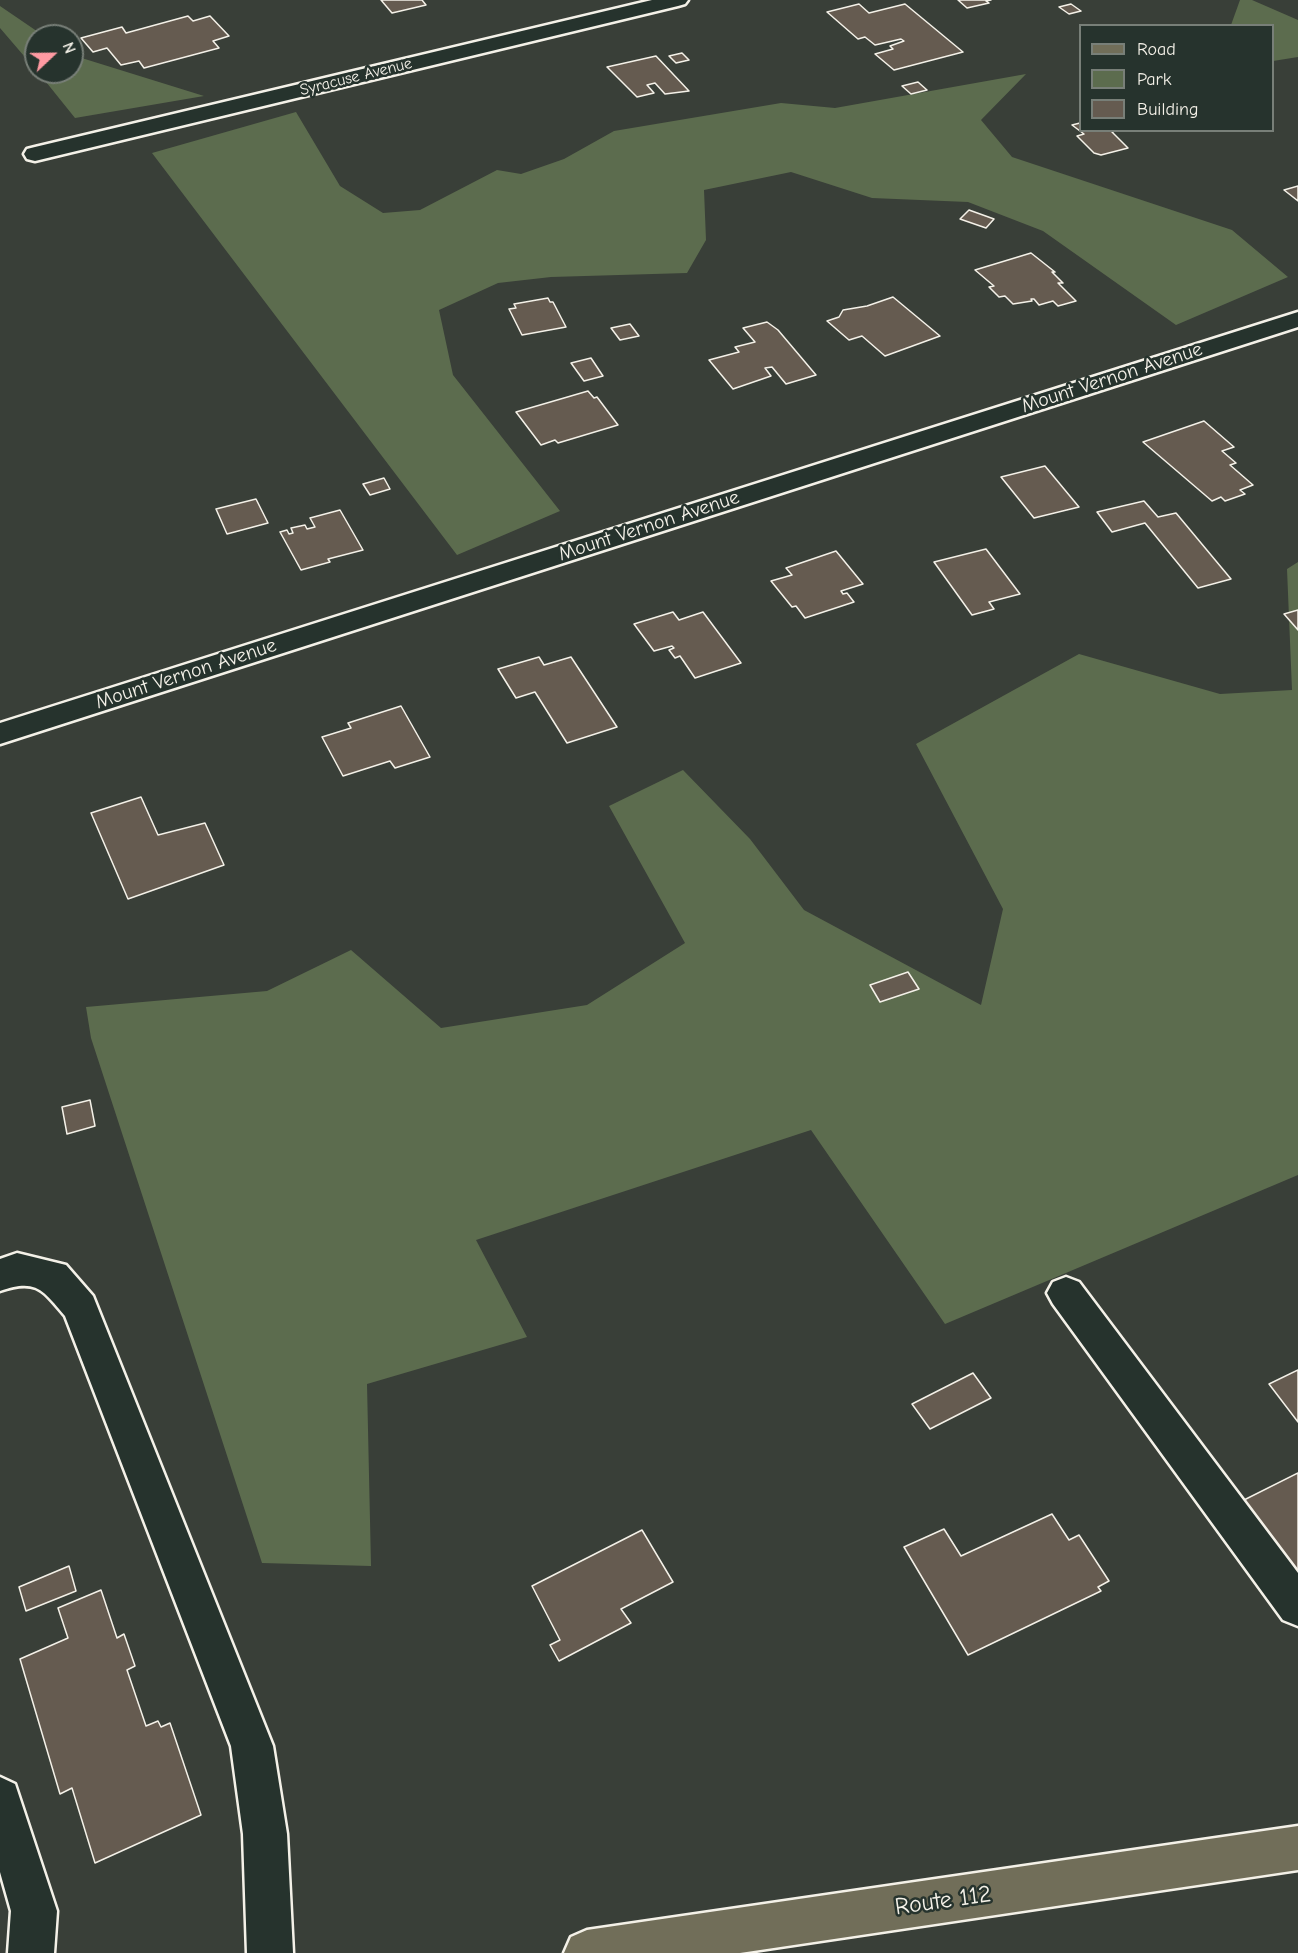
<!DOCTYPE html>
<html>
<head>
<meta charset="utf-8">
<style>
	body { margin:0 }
	#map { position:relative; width:1298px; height:1953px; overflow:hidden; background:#393f38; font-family:"Comic Neue",sans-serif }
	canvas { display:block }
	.legend { position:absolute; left:1079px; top:24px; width:195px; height:108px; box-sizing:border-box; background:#26332d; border:2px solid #787f78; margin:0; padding:8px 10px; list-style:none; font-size:18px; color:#f4f1e8 }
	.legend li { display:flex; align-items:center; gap:12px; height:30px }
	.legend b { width:30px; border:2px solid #787f78 }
	.north { position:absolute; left:24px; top:24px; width:60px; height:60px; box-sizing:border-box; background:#26332d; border:2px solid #787f78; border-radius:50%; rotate:68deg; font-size:16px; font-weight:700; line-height:24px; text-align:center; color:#f4f1e8 }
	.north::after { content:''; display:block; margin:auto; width:21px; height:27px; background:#ff9aa2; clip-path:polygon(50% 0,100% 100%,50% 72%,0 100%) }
</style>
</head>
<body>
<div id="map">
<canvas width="1298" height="1953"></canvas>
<ul class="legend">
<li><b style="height:8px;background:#716e59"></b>Road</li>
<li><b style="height:16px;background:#5c6c4e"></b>Park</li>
<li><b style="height:16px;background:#655b50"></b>Building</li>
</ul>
<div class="north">N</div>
</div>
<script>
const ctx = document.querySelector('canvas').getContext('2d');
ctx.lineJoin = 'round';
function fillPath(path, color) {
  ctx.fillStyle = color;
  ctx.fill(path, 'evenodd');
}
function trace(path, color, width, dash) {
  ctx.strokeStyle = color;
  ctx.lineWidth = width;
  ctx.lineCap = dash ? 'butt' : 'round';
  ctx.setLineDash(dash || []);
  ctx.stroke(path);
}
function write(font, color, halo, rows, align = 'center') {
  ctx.font = font + ' "Comic Neue",sans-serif';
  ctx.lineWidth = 5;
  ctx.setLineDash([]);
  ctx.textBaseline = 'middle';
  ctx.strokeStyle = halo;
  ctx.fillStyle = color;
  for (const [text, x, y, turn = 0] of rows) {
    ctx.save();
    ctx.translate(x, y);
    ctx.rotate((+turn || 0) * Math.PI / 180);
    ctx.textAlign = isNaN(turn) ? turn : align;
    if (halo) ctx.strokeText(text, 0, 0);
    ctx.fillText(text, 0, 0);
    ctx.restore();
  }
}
fillPath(new Path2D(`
	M1240,0H1252L1298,20V57L1273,61L1272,26L1231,25Z
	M0,6L44,36H36V70L0,28Z
	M72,55L204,96L75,118L38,72H72Z
	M1026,74L981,120L1012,157L1232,230L1288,277L1176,325L1043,231L968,202L872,198L791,172L704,190L706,240L687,273L551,277L498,283L439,310L453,375L560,511L457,555L152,153L296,112L340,186L383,213L420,210L497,170L521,174L564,159L614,131L781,103L835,108Z
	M1298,562V1175L945,1324L811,1130L476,1240L527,1337L367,1384L371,1566L262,1563L91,1038L86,1007L267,991L351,950L441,1028L587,1005L685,943L609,806L683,770L750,839L804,910L981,1005L1003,909L916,744L1079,654L1220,694L1292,690L1287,569Z`), '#5c6c4e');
const building = new Path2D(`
	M381,0H422L426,5L392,13Z
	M958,0H991L986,1L989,3L967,8Z
	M859,4L869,13L905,4L963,52L894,70L875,54L893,49L890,46L904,41L901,39L875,45L865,37L858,39L827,12Z
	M1071,4L1081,11L1069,14L1059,7Z
	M188,16L193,21L210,16L229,36L213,41L219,48L144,68L139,61L121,65L107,48L93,52L81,38L122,27L126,33Z
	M682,53L689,60L676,63L669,56Z
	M656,56L689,91L665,94L655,83L647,85L654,93L637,97L607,67Z
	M918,82L927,90L911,94L902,86Z
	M1080,123V130H1118L1112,132L1128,148L1101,155L1094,153L1077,136L1084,134L1072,125Z
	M1298,186V201L1284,190Z
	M969,210L994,219L986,228L960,219Z
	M1031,253L1055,272H1052L1063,283H1058L1076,301L1058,306L1053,301L1039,305L1034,299H1031L1032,301L1013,304L1005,296L999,297L989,287L994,286L975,270Z
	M893,297L940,336L885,356L862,336L849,340L827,321L839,317L843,310L867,306Z
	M548,298L550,302H553L566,327L522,335L509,309L516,308L514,304Z
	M767,322L778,330L816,375L786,384L772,367L765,368L771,376L733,389L709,360L739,352L735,347L755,342L743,328Z
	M630,324L639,336L620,340L611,328Z
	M591,358L603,376L584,381L571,363Z
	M588,391L594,398L597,397L618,425L558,443L555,440L541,445L516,412Z
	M1204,421L1234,447L1222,451L1236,463L1230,465L1253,485L1240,490L1245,494L1225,501L1221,497L1212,501L1143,442Z
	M1045,466L1079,507L1034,518L1001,477Z
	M384,478L390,489L370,495L363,484Z
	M256,499L268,523L227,534L216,509Z
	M1144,501L1158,517L1176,513L1231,579L1198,588L1145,523L1112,532L1097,512Z
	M340,510L363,550L328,559L330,562L301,570L280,532L287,530L289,534L293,533L291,528L305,525L307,529L315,527L310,518Z
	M986,549L1020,594L989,602L994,609L972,615L934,562Z
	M836,551L863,584L841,591L843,594L847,593L854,602L805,618L796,606L792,607L771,581L792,575L786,568Z
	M1298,610V630L1284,614Z
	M673,612L679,620L703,612L741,663L695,678L680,656L675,658L669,650L674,648L672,646L654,651L634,624Z
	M539,657L544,665L571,657L617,727L567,743L535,692L516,698L498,669Z
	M401,706L430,757L395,768L390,761L343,776L322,737L351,728L348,723Z
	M141,797L158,835L205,823L224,865L128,899L91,813Z
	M908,972L919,989L880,1002L870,985Z
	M90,1100L95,1126L67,1134L62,1107Z
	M1298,1370V1422L1269,1384Z
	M973,1373L991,1398L930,1429L912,1404Z
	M1298,1473V1579L1242,1501Z
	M1052,1514L1069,1540L1079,1535L1109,1581L1098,1587L1101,1591L968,1655L904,1547L944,1529L961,1556Z
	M642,1530L673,1582L621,1609L631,1623L559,1661L550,1645L560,1640L532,1586Z
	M69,1566L76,1591L26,1611L19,1587Z
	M101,1590L117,1638L124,1634L135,1666L127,1670L146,1726L158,1721L161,1727L170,1723L201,1815L95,1863L72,1788L60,1794L20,1659L68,1638L58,1608Z`);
fillPath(building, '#655b50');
trace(building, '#f4f1e8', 1.5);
const minor = new Path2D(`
	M652,0H688L685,4L678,6L35,161L27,159L24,154L27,149L35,147Z
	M1298,312V327L0,744V723Z
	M17,1253L66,1265L93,1296L273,1746L287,1834L293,1953H247L243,1834L231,1746L65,1316C43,1290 36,1278 0,1291V1259Z
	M1066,1277L1079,1282L1298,1573V1626L1283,1620L1053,1304L1047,1293L1053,1282Z
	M0,1777L15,1784L57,1911L54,1953H8L11,1911L0,1872Z`);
const major = new Path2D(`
	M1298,1826V1870L740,1953H564L571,1937L587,1930Z`);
trace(minor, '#f4f1e8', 5);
trace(major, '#f4f1e8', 5);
fillPath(minor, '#26332d');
fillPath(major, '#716e59');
write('16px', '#f4f1e8', '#26332d', [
	["Syracuse Avenue",356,77,-14]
]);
write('20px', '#f4f1e8', '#26332d', [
	["Mount Vernon Avenue",1112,378,-18],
	["Mount Vernon Avenue",649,526,-18],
	["Mount Vernon Avenue",186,674,-18]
]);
write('24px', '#f4f1e8', '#26332d', [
	["Route 112",943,1901,-8]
]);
</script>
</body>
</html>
